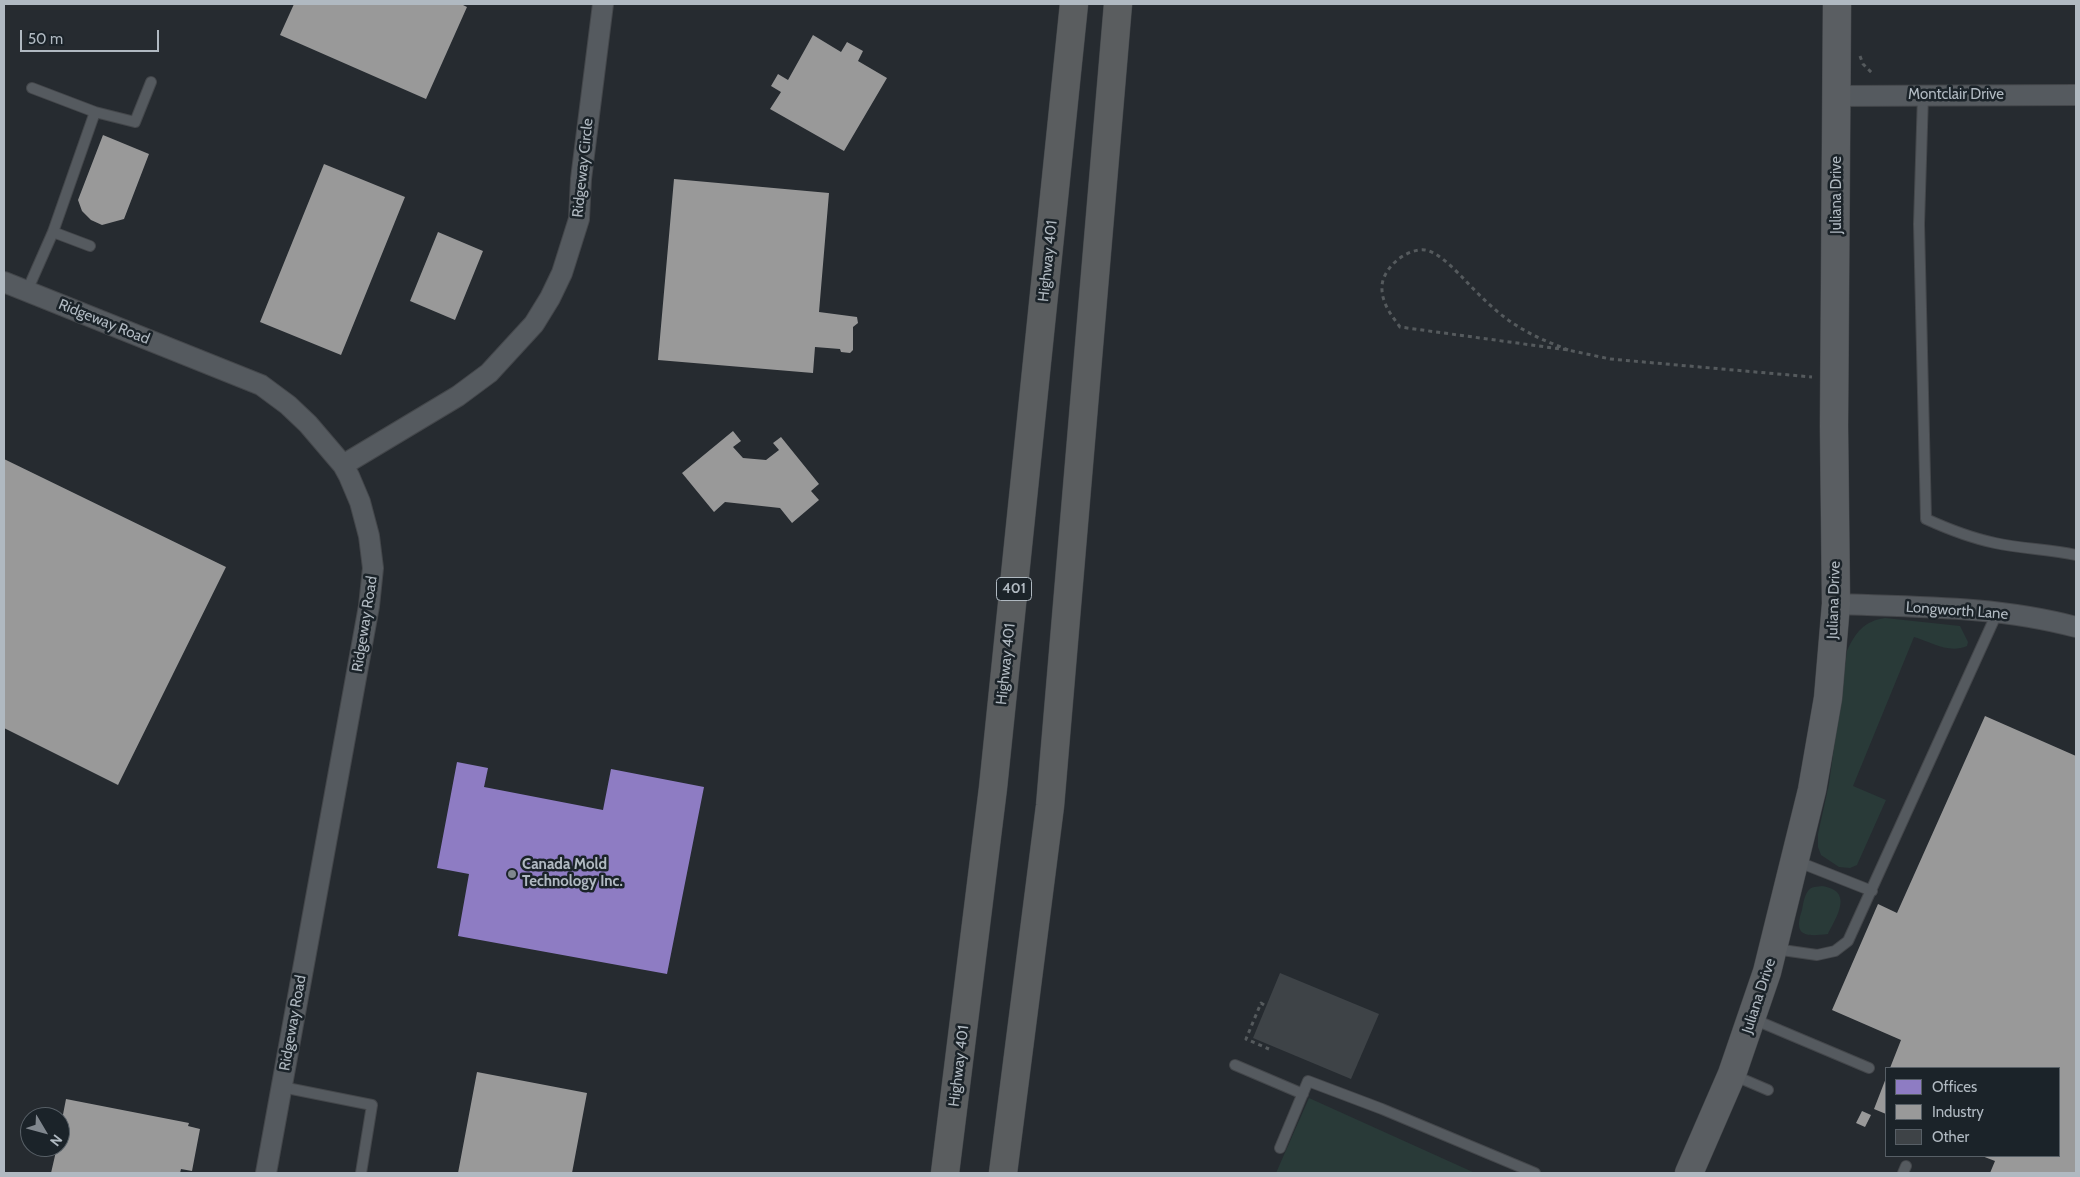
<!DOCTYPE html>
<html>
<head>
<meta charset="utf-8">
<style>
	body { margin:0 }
	#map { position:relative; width:2080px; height:1177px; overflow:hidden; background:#262b30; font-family:Cabin,sans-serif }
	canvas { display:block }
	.frame { position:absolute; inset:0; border:5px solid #b0b9c1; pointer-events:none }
	.legend { position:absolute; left:1885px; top:1067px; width:175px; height:90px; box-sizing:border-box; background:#1b2329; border:1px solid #575f66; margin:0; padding:6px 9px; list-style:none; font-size:15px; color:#b0b9c1 }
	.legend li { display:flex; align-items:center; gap:10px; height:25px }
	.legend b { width:25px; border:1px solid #575f66 }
	.north { position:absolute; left:20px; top:1107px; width:50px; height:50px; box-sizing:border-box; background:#1b2329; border:1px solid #575f66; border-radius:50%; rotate:127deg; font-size:14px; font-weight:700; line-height:20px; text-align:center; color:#b0b9c1 }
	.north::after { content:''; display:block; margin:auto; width:18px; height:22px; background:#80878e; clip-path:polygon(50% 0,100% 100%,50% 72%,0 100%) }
	.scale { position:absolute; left:20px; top:30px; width:139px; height:22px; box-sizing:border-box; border:2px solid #b0b9c1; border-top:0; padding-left:6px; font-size:15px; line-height:18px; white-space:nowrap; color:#b0b9c1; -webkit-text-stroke:4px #1b2329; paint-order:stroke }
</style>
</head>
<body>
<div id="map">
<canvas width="2080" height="1177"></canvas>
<div class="frame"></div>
<ul class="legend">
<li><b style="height:14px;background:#8e7cc3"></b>Offices</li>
<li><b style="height:14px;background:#999"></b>Industry</li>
<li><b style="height:14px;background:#3e4347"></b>Other</li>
</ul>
<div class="north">N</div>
<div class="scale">50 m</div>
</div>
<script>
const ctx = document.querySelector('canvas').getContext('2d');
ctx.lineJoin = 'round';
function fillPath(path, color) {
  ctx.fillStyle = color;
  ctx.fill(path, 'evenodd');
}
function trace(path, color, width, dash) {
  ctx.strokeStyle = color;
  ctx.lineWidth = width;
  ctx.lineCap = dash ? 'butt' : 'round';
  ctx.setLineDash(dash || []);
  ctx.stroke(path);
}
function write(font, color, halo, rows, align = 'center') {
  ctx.font = font + ' Cabin,sans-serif';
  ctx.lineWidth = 5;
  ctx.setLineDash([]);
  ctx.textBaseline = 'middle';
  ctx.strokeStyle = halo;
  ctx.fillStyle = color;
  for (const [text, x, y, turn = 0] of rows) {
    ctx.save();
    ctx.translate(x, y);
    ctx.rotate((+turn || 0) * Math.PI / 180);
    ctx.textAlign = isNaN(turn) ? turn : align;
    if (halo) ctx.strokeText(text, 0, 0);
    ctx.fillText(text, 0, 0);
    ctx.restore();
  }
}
fillPath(new Path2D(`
	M1885,618L1960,626L1968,642L1967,646C1949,654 1931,642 1914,637L1853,786L1886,800L1857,865L1850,868L1839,867L1821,855L1818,847V834L1829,784L1847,651C1855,633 1864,621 1885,618Z
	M1822,886C1854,891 1837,916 1828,934C1805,937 1793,936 1802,910C1803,905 1804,896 1808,891C1811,886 1817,887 1822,886Z
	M1309,1098L1475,1173H1276Z`), '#293a38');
fillPath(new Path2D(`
	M457,762L488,768L484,787L603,810L611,769L704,787L667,974L458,936L469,874L437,868Z`), '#8e7cc3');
fillPath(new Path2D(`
	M294,4H461L467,7L426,99L280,35Z
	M813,35L841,52L847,42L863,51L858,61L887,78L844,151L770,109L781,92L771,86L778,74L788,80Z
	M103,135L149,154L124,219L102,225L91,220L82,211L78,200Z
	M324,164L405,197L341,355L260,322Z
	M674,179L829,193L819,312L857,317L858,323L853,327V350L850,353L841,352L840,349L815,347L813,373L658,360Z
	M438,232L483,251L455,320L410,301Z
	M733,431L741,441L733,447L743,458L766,460L779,450L773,443L781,437L819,484L811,491L819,500L792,523L780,508L725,502L714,512L682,473Z
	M4,459L226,567L118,785L4,728Z
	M1985,716L2076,756V1173H1990L1995,1161L1982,1156H2059V1068H1890L1901,1040L1832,1010L1878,904L1897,913Z
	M477,1072L587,1093L572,1173H458Z
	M1886,1078V1114L1874,1109Z
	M66,1099L189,1123L188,1126L200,1129L192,1171L181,1169L180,1173H51L57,1147H60V1130Z
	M1862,1111L1871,1115L1865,1127L1856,1123Z`), '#999');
fillPath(new Path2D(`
	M1280,973L1379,1014L1351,1079L1253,1038Z`), '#3e4347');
const lane = new Path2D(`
	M32,88L95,112
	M1923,95L1919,224L1926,519C1948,529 1971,538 1995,543C2022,549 2049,549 2076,555
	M53,232L90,246
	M27,291L53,232L95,112L135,122L151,82
	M1796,861L1872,891
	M1775,949L1817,955L1835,951L1848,941L1997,613
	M1753,1019L1869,1068
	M1235,1065L1303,1094
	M1733,1075L1768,1090
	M282,1087L372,1105L361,1173
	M1280,1148L1308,1081L1382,1109L1535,1173
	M1903,1173L1906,1166`);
const street = new Path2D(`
	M1837,96L2076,95
	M4,282L261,385L288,405L308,424L343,465L349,476L360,502L369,536L373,568L369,606L266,1173
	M343,465L458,396L489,373L534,324L550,298L562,273L579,219L581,179L603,4
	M1836,604C1916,607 1998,606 2076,627`);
const secondary = new Path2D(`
	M1689,1173L1732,1074L1767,972L1812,790L1828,698L1836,604L1834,426L1837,4`);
const highway = new Path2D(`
	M945,1173L993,788L1074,4
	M1003,1173L1050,806L1118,4`);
trace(lane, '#44474b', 12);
trace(street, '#44474b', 22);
trace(secondary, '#44474b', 29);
trace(highway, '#43474b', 29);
trace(new Path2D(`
	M1860,56L1863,64L1873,74
	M1568,350C1554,344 1539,339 1526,331C1501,318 1481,297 1462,277C1453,268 1438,252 1425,250C1406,248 1383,268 1382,286C1381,302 1391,315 1400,327L1568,350L1610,359L1812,377
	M1264,1005L1261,1003L1246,1039L1269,1049`), '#555a5d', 3, [4, 4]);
trace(lane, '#555a5f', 10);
trace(street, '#555a5f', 20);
trace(secondary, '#5a5e62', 28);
trace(highway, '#5a5d5f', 28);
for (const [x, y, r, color] of [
	[512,874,5,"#80878e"]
]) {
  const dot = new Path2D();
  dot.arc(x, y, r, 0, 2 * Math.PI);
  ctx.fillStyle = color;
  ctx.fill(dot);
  trace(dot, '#1b2329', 2);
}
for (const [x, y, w] of [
	[1014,589,35]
]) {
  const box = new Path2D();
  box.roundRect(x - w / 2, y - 11.5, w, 23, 4);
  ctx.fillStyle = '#1b2329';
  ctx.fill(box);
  trace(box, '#b0b9c1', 1);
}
write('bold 14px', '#b0b9c1', null, [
	["401",1014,589]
]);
write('15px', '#b0b9c1', '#1b2329', [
	["Montclair Drive",1956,95],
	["Ridgeway Circle",583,168,-84],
	["Juliana Drive",1837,195,-90],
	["Highway 401",1048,261,-84],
	["Ridgeway Road",104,322,22],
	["Juliana Drive",1834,600,-88],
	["Longworth Lane",1957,611,4],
	["Ridgeway Road",365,624,-81],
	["Highway 401",1006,664,-84],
	["Juliana Drive",1759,996,-72],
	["Ridgeway Road",293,1023,-80],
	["Highway 401",959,1066,-83]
]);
write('bold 15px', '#b0b9c1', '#1b2329', [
	["Canada Mold",522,865],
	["Technology Inc.",522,882]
], 'left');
</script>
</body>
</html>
